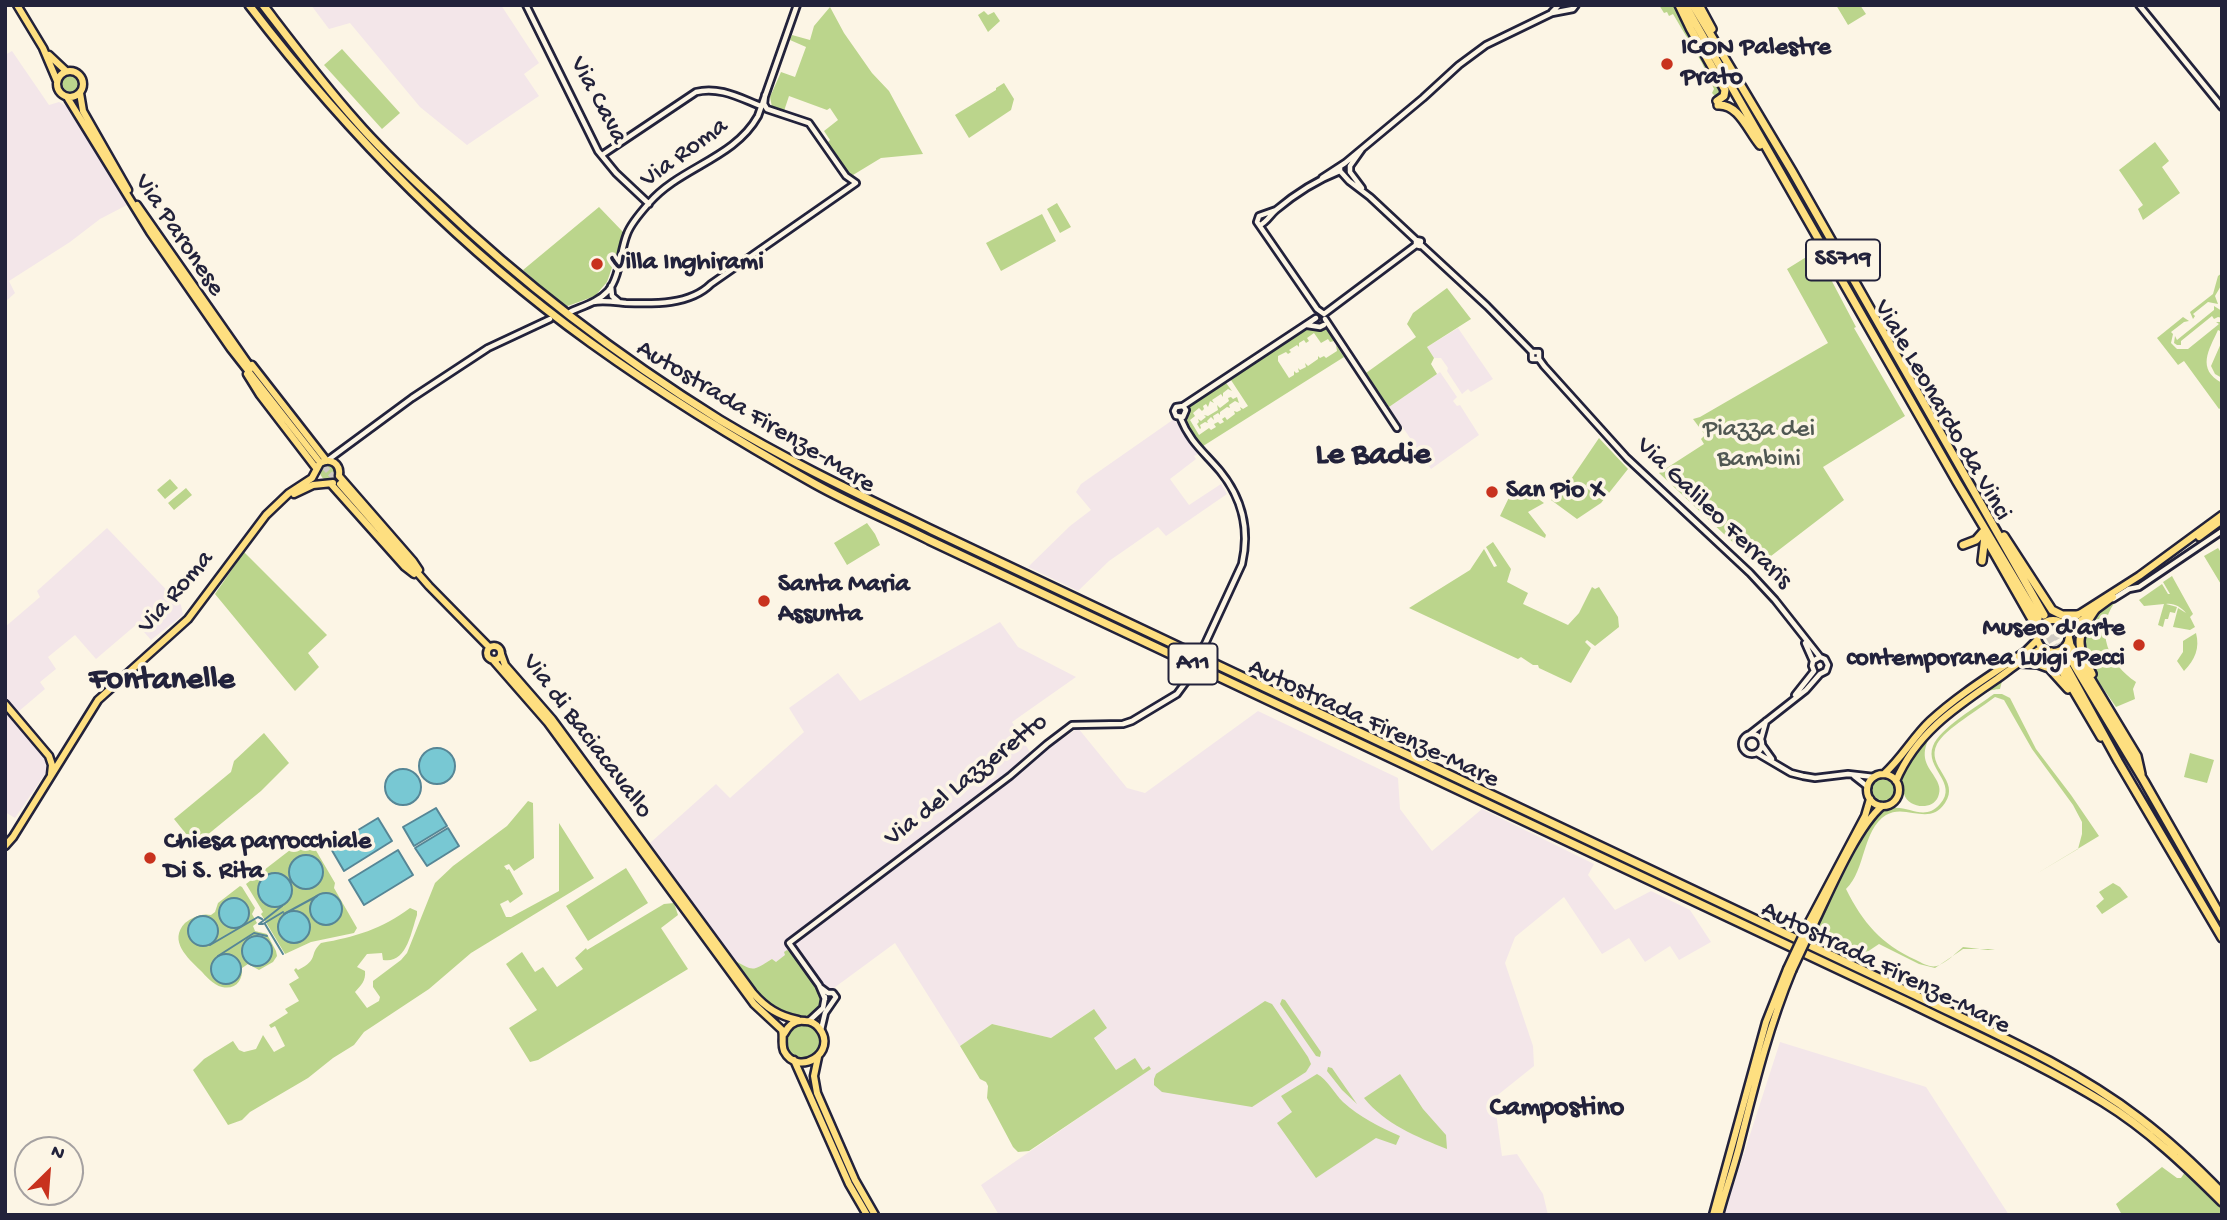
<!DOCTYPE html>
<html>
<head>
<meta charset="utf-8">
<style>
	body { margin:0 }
	#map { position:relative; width:2227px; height:1220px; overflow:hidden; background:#fcf5e5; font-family:"Gochi Hand",sans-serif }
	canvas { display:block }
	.frame { position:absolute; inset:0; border:7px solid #22223b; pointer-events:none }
	.north { position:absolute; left:14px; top:1136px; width:70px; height:70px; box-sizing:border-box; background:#fcf5e5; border:2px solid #a5a1a1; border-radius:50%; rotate:25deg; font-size:19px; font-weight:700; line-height:28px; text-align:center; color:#22223b }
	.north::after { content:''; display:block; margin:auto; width:24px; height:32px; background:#c8321e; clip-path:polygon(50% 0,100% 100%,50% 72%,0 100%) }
</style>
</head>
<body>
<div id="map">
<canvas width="2227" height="1220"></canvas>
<div class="frame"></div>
<div class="north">N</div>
</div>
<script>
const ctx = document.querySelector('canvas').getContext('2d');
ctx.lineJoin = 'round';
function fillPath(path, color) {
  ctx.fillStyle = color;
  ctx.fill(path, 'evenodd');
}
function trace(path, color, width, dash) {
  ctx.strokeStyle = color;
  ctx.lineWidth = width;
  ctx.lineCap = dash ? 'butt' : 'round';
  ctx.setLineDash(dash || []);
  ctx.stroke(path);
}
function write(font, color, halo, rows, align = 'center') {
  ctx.font = font + ' "Gochi Hand",sans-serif';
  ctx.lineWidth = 7;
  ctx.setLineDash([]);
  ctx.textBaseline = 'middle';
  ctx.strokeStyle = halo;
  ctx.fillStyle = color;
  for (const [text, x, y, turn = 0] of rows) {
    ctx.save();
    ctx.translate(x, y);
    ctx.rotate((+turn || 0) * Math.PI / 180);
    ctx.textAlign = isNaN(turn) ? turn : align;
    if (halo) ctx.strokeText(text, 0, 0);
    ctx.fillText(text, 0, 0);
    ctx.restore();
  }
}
fillPath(new Path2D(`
	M311,5H501L539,63L524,74L539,96L467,145L420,107L350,23L329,29Z
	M12,51L49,105L59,102L68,107L127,205L100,219L70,242L9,281L15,293L5,302V55Z
	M1458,328L1493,379L1471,392L1468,389L1462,394L1447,371L1448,368L1441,358H1434L1427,347Z
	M1440,372L1457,397L1453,401L1457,406L1460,405L1479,435L1431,469L1389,407Z
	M1174,419L1198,454L1194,456L1196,459L1170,479L1189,505L1221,484L1227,494L1166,536L1158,527L1109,561L1078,591L1028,567L1070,526L1091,510L1076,492L1081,484Z
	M107,528L181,605L183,615L151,640L137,624L96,659L75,635L48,657L56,669L40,682L45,689L12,717L47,762V771L15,818L5,812V627L40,597L37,591Z
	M1000,622L1018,647L1076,677L1012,722L1034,759L1078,728L1127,788L1145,793L1258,711L1398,778L1400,809L1432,851L1482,809L1594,864L1588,875L1615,910L1651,891L1690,910L1711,942L1679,960L1670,946L1645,962L1629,938L1602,954L1564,897L1515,937L1505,963L1533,1046L1534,1066L1494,1098L1502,1156L1517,1154L1543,1194L1548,1215H999L981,1185L1150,1069L1149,1066L1143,1070H1116L1094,1037V1009L1051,1038L992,1024L960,1046L895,943L823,996L784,952L786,955L776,962L772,959L756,969L747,968L734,959L650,843L716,784L730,798L804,732L789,708L838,673L860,701Z
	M1780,1042L1926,1087L2009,1215H1724Z`), '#f3e6e9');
fillPath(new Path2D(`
	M1659,5H1677L1723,92L1720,96H1715L1712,93L1714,89L1702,63L1673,14L1669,16L1667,12L1664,13Z
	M1836,5H1860L1866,14L1848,25Z
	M830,7L844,33L872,73L889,91L923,154L881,158L853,175L849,173L827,143L830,140L824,131L838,120L830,108L827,110L789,96L784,111L772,107L770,97L781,72L795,77L806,47L790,40L792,35L810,40L814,26Z
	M984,11L988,15L994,12L1000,21L988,32L978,15Z
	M342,49L400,113L382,129L324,65Z
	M62 83a9 9 0 1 1 18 0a9 9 0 1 1-18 0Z
	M1004,83L1014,99L1011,110L969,138L955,115L996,90V88Z
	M2155,142L2169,161L2162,167L2180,193L2143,220L2138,209L2143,205L2119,170Z
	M1057,203L1071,227L1060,233L1047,209Z
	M599,207L624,233L607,282L595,296L565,307L523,270Z
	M1042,214L1056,241L1001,271L986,243Z
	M1816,251L1856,327L1854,328L1905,416L1823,467L1844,500L1758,566L1659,473L1704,444L1701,439L1705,435L1693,419L1700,417L1828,343L1787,269Z
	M2222,273V284L2215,296L2218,304L2208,302L2193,314L2195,316L2193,319L2190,312L2213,294L2218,276Z
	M1447,288L1471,319L1427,347L1434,358L1431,364L1437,374L1389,407L1366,373L1416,337L1407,324L1413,313Z
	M2214,306L2222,311V318L2218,317L2214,319L2212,316L2181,341V345H2177L2174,343L2175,336L2177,340L2214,310Z
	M2183,317L2189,321L2184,322L2171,332L2173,334L2171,343L2177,349H2188L2219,324L2216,322H2222V332L2218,330C2209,350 2196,369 2222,383V407L2219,409L2184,361L2178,365L2157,338Z
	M1310,327L1326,328L1334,341L1330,342L1328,339L1321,343L1314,333L1307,338L1309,341L1306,343L1304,340L1299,343V347L1297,345L1289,350L1291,352L1288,354L1286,352L1278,356V361L1289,378L1294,375V371L1296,373L1299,372L1298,368L1300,370L1306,367L1305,363L1308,366L1318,359V356L1320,358L1324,356L1326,358L1337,351L1336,345L1344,357L1200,448L1185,422L1191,402L1224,380L1232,391L1228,389L1223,393V397L1221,394L1212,400L1214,403L1210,401L1208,407L1206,404L1203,406L1204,409L1202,411L1199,408L1193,413L1195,416L1190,420L1199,435L1209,428L1211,430L1216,427L1214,424L1218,422L1220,424L1224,422L1222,419L1225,417L1227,420L1235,414L1234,411L1237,412L1241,410L1240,407L1243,409L1248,406L1229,377Z
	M2222,341V378L2215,374L2211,366Z
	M1231,397L1233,399L1237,397L1239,403L1235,401L1229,405L1230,408L1227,407L1220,412V415L1218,413L1213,416L1214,420L1211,417L1207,421L1208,423L1205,422L1200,425L1201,428L1200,429L1197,424L1199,422L1198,419L1201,421L1206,417L1204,415L1208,416L1218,410L1217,405L1220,408L1229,401L1228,398Z
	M1599,438L1628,469L1601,503L1577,519L1551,500L1563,491Z
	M320 472a8 8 0 1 1 16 0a8 8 0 1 1-16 0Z
	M170,479L178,488L165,499L157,490Z
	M1516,483L1544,503L1528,512L1546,535L1545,538L1500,516Z
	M186,488L192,495L174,510L168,503Z
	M867,523L875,534L880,545L847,565L834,543Z
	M1493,542L1511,569L1507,582L1528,593L1523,604L1568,625L1579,613L1592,587L1595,589L1599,587L1618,617L1619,627L1595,646L1587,640L1585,642L1591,648L1571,683L1539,668L1538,665H1533L1521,657L1518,659L1409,608L1470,570L1484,549L1494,567L1497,566L1486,547Z
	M2218,548L2222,554V586L2204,556Z
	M244,552L327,635L308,653L319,667L295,691L215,594Z
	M2172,576L2193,614L2190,617L2195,627L2190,630L2173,627L2178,608L2186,613C2181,607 2174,603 2166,604L2177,607L2175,613L2170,612L2168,619H2165L2163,627L2158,625L2164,604L2144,606L2139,600L2162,584L2168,594H2170L2163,582Z
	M2115,602C2094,631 2109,664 2136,682L2133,689L2135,699L2116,707L2098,681L2082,649L2085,627L2093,617Z
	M2196,633C2200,648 2195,660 2184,671L2177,661L2183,652V641Z
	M2003,677L2000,689C1998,689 1991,690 1989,691C1978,696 1936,727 1930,737C1926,743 1924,751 1925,758C1927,772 1945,782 1938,797C1932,811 1908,808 1904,794C1902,790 1902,787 1902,783C1897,749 1978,695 2003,677Z
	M1994,694H2002L2010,698L2036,749L2071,795L2099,836L2036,874L2061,913L1995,949H1963L1935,968L1919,964L1879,944L1864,954L1856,957L1823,939L1826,931L1818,927L1819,924L1817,923C1828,900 1865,818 1886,810C1905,801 1923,824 1940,804C1959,783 1924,768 1933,746C1940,728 1978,706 1994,694ZM1995,697L2004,700L2032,749L2073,805L2082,822V834L2078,849L2036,874L2061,913L1995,949L1988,950L1963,947C1956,953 1946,963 1937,966C1930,968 1922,963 1916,960C1881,944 1863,923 1846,889C1866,870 1862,830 1886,815C1906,803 1929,827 1945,803C1961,780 1925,767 1937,744C1945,729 1980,709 1995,697Z
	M264,733L289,763L261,791L195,845L174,819L231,772L234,761Z
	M2190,753L2214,760L2207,783L2184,777Z
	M1871 790a12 12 0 1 1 24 0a12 12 0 1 1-24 0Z
	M528,801L533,803L534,858L514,871L509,864L504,866L507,870L509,869L523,894L510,903L508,900L500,904L506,917H511L559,891V823L594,878L471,953L429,989L364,1032L354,1045L333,1058L308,1078L250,1112L242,1120L228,1125L193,1070L204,1059L233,1041L239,1050L244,1052L256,1049L263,1035L274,1052L285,1046L275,1026L271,1028L269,1025L288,1013L285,1009L299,1001L289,984L299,978L294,970L296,968L298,970C320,959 308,955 321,943C355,937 382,929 410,908L417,911V915C411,932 407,964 383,960L382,953L367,954L357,967L365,971C366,981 361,985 355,992L367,1008L379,1001L380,997L373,987V981L401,960L407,953L435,883L453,866L507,826Z
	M303,840L311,842L335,883L334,888L357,928L354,933L311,942L285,954L261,914L263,912L246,884Z
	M626,868L648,903L588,941L566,906Z
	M2113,883L2120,887L2128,897L2102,914L2096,906L2104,899L2099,892Z
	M240,886L242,887L255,908L252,914L257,923L253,926L255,931L267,934L276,951L277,956L273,962L259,970L248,964L242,968C243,980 236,990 222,987C213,985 206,976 200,970C188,958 168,941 185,923C193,917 201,913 211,915L215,912L218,903ZM201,916L217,926C220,944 203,952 190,940L192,921ZM260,935C274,941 276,957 262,965L242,949C245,939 250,937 260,935ZM240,963C243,979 231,989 216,981Z
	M674,903L678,915L661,928L688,969L538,1060L530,1062L509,1028L537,1010L506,964L522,952L535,972L543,967L557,987L583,969L575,958L586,948L587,950L664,904Z
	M787,950L797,956L824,999L822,1007L810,1016C768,1017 755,990 733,960C754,970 750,973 772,959L776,962L785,955L784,952Z
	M1282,999L1285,1000L1321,1052L1320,1057L1316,1056L1280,1004Z
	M1265,1001L1272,1004L1308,1057L1311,1064L1306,1072L1252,1107L1162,1092L1154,1085V1079L1156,1074Z
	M1094,1009L1107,1028L1094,1038L1116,1070L1135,1058L1143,1070L1149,1066L1151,1069L1029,1151L1018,1152L1013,1147L987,1098L988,1086L986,1082L980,1079L960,1046L992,1024L1051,1038Z
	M785 1041a18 18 0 1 1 36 0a18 18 0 1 1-36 0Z
	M1328,1067L1332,1068L1357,1104L1342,1090L1327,1071Z
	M1317,1074C1327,1079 1334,1093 1343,1102C1360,1117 1379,1127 1400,1136L1396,1145L1376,1138L1316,1178L1277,1123L1292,1112L1281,1096Z
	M1400,1074L1423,1109L1446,1135L1447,1149C1417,1137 1385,1124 1364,1098Z
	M2162,1167L2177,1178H2181L2185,1172L2222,1208V1215H2122L2116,1204Z`), '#bbd58c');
const water = new Path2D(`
	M419 766a18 18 0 1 1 36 0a18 18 0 1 1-36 0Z
	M385 787a18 18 0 1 1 36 0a18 18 0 1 1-36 0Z
	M436,808L447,826L414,846L403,827Z
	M378,818L392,841L344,871L330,847Z
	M448,828L459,846L427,866L415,848Z
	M398,850L413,875L364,905L349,880Z
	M289 872a17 17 0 1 1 34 0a17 17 0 1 1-34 0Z
	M258 890a17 17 0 1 1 34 0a17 17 0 1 1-34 0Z
	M310 909a16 16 0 1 1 32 0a16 16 0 1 1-32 0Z
	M219 913a15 15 0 1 1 30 0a15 15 0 1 1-30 0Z
	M278 927a16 16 0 1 1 32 0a16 16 0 1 1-32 0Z
	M188 931a15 15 0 1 1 30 0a15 15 0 1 1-30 0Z
	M242 951a15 15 0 1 1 30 0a15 15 0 1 1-30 0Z
	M211 969a15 15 0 1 1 30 0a15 15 0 1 1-30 0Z`);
fillPath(water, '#78c8d3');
trace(water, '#568696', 2);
trace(new Path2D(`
	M284,914L317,896
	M259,924H263L283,912
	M259,924L282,906
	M265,924L283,954
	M210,945L258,917L262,919
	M218,956L254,933L267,936`), '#568696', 2);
trace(new Path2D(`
	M318,460L340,484`), '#d0cbc3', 6, [6, 3]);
trace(new Path2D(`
	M2044,615L2067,653
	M2038,618L2061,657`), '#d0cbc3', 7, [7, 3.5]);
const minor = new Path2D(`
	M526,5L598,151L616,173L649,204
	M2139,5L2222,107
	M1552,12L1559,5
	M602,155L696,92C719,86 740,98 761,106
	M1340,167V171L1349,181L1370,197L1416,240
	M1350,172L1362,188
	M1350,172V166L1362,149
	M1322,178L1345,163L1423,98L1459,65L1486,45L1552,13L1573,9L1576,5
	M1276,210L1259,216L1257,222L1317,309L1324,314
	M1260,225C1267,222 1270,215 1276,210C1295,194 1317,180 1340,171
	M1421,245L1487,306L1532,352
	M611,286L612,296L619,302
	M593,302C604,300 615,302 626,303C654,304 690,305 711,284L856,183L846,176L809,123L767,109L764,104L765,95
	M570,312C583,306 598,302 608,291C620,277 620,251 627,234C631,223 641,212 649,203C680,167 734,159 758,116L797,5
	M1324,314L1416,245L1420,246L1421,241L1416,240V245
	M1325,319L1397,428
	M1307,325L1320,327L1324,325
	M1539,359H1532V352H1539V359L1544,366L1627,458L1750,573L1775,600L1820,657
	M1183,406L1186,410L1183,417L1176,416L1174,411L1176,407L1183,406L1316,318
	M1180,417C1190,442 1203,451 1220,471C1242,498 1250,529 1242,564L1205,644
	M328,460L412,398L488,348L550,319
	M2113,599L2129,589L2139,587L2222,531
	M1805,643L1813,661L1812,666L1814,671
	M1795,695L1814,671
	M1750,734L1806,690L1820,674L1826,671L1828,665L1825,659L1820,657L1813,661
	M1742 744a10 10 0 1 1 20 0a10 10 0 1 1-20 0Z
	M1761,739L1766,721
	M1762,745L1772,759
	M1757,753L1791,773L1803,776L1815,778L1848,774L1874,777
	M1854,776L1868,787
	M820,987L828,993H833L836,997L825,1013L821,1030
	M825,999L819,985L789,943L1010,776L1047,744L1072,725L1123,724L1132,721L1177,694L1191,675
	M809,1021L823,1008L825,997`);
const major = new Path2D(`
	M17,5L43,48L57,81
	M49,55L66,71
	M57 84a13 13 0 1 1 26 0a13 13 0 1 1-26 0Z
	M80,93L83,111L128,190
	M67,97L150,232L231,349L318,460
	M137,205L251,368
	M252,365L326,460
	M247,374L260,395L316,468
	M339,476L413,561L419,570
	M331,484L405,567L414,574
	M340,484L429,586L489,647
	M294,494L313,485L333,483
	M2199,537L2222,520
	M2037 636a16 16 0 1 1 32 0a16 16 0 1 1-32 0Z
	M2062,622L2081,613L2139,576L2222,515
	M2069,635L2079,622L2113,597
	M487 653a7 7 0 1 1 14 0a7 7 0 1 1-14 0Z
	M501,654L505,665L552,719L753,993C766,1008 779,1016 798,1020
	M493,660L548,723L754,1004L782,1030C784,1037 781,1043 784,1051C798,1078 839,1052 819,1028C816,1024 811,1021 805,1021C795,1019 788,1026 784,1034
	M5,704L49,756L52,765L51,774
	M1867 790a16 16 0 1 1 32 0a16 16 0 1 1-32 0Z
	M1884,774C1902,758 1913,737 1930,721C1959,694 1994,673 2026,651L2037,640
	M1896,781C1916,733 1956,707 1997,679C2012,668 2026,657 2042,648
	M5,846L13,837L98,700L188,619L266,515L289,493L312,478L320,463C331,457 341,464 339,476
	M1810,920L1865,816L1870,799
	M1815,922C1830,891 1857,827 1882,806
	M818,1057L814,1076L817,1093L855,1180L875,1215
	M794,1060L849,1184L867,1215
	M1713,1215L1766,1022L1787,969
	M1719,1215C1725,1192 1733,1170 1739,1147C1754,1088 1768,1029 1792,971`);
const highway = new Path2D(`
	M249,5C346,132 461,249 591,343C662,394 738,441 815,484C851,504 891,521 929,540L1912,1004C1975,1035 2043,1065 2103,1102C2147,1129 2186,1166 2222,1202
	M263,5C293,44 323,84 356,121C380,149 408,175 435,200C522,283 617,356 720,420C788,461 860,495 932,530L1915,995C1991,1032 2071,1066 2139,1118C2168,1140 2196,1166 2222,1193
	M1679,5L1691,30
	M1685,5L1957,482L2038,618
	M1693,5L1792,171L2044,615
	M1699,5L1712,29
	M1690,28L1725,90L1724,96L1717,101
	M1718,105C1739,104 1748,131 1760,145
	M2004,536L2052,610L2062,615H2077
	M1989,544L2034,623L2037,633
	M1963,545L1976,540L1983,532
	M1982,561L1985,536
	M2069,640L2070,645L2137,756L2141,774
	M2051,652L2101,737
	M2067,653L2144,781L2222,918
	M2061,657L2118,761L2222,938
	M2020,663L2038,664L2049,668L2068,689
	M2092,674C2076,642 2075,640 2095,610`);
trace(minor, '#22223b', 10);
trace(major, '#22223b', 11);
trace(highway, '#22223b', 12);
trace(minor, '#fcf5e5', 4.5);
trace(major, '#fedf80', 6);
trace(highway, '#fedf80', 7);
const minorBridge = new Path2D(`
	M1191,675L1205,644`);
const majorBridge = new Path2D(`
	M1787,969L1810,920
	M1792,971L1815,922`);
trace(minorBridge, '#22223b', 10, []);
trace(majorBridge, '#22223b', 11, []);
trace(minorBridge, '#fcf5e5', 4.5);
trace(majorBridge, '#fedf80', 6);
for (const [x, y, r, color] of [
	[1667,64,7,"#c8321e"],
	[597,264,7,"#c8321e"],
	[1492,492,7,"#c8321e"],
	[764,601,7,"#c8321e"],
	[2139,645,7,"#c8321e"],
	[150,858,7,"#c8321e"]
]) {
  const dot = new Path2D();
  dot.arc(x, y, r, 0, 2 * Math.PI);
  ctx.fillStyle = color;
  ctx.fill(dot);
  trace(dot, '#fcf5e5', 2.5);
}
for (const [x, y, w] of [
	[1843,260,74],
	[1193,664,49]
]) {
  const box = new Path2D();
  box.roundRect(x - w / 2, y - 20.5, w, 41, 5);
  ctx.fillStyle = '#fcf5e5';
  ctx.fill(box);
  trace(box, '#22223b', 2);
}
write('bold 24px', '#22223b', null, [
	["SS719",1843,260],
	["A11",1193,664]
]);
write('bold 26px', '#22223b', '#fcf5e5', [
	["ICON Palestre",1681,49],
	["Prato",1681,79],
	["Villa Inghirami",611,264],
	["San Pio X",1506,492],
	["Santa Maria",778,586],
	["Assunta",778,616],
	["Museo d'arte",2125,630,"right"],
	["contemporanea Luigi Pecci",2125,660,"right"],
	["Chiesa parrocchiale",164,843],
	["Di S. Rita",164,873]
], 'left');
write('26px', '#22223b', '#fcf5e5', [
	["Via Cava",597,101,62],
	["Via Roma",685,154,-36],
	["Via Paronese",178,236,56],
	["Viale Leonardo da Vinci",1941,411,60],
	["Autostrada Firenze-Mare",755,418,31],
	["Via Galileo Ferraris",1713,514,44],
	["Via Roma",177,593,-49],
	["Autostrada Firenze-Mare",1373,725,25],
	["Via di Baciacavallo",586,737,53],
	["Via del Lazzeretto",967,781,-38],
	["Autostrada Firenze-Mare",1885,969,26]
]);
write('26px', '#505853', '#fcf5e5', [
	["Piazza dei",1759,431],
	["Bambini",1759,461]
]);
write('bold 28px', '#22223b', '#fcf5e5', [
	["Campostino",1557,1110]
]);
write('bold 33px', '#22223b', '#fcf5e5', [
	["Le Badie",1373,457],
	["Fontanelle",162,682]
]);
</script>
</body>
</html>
